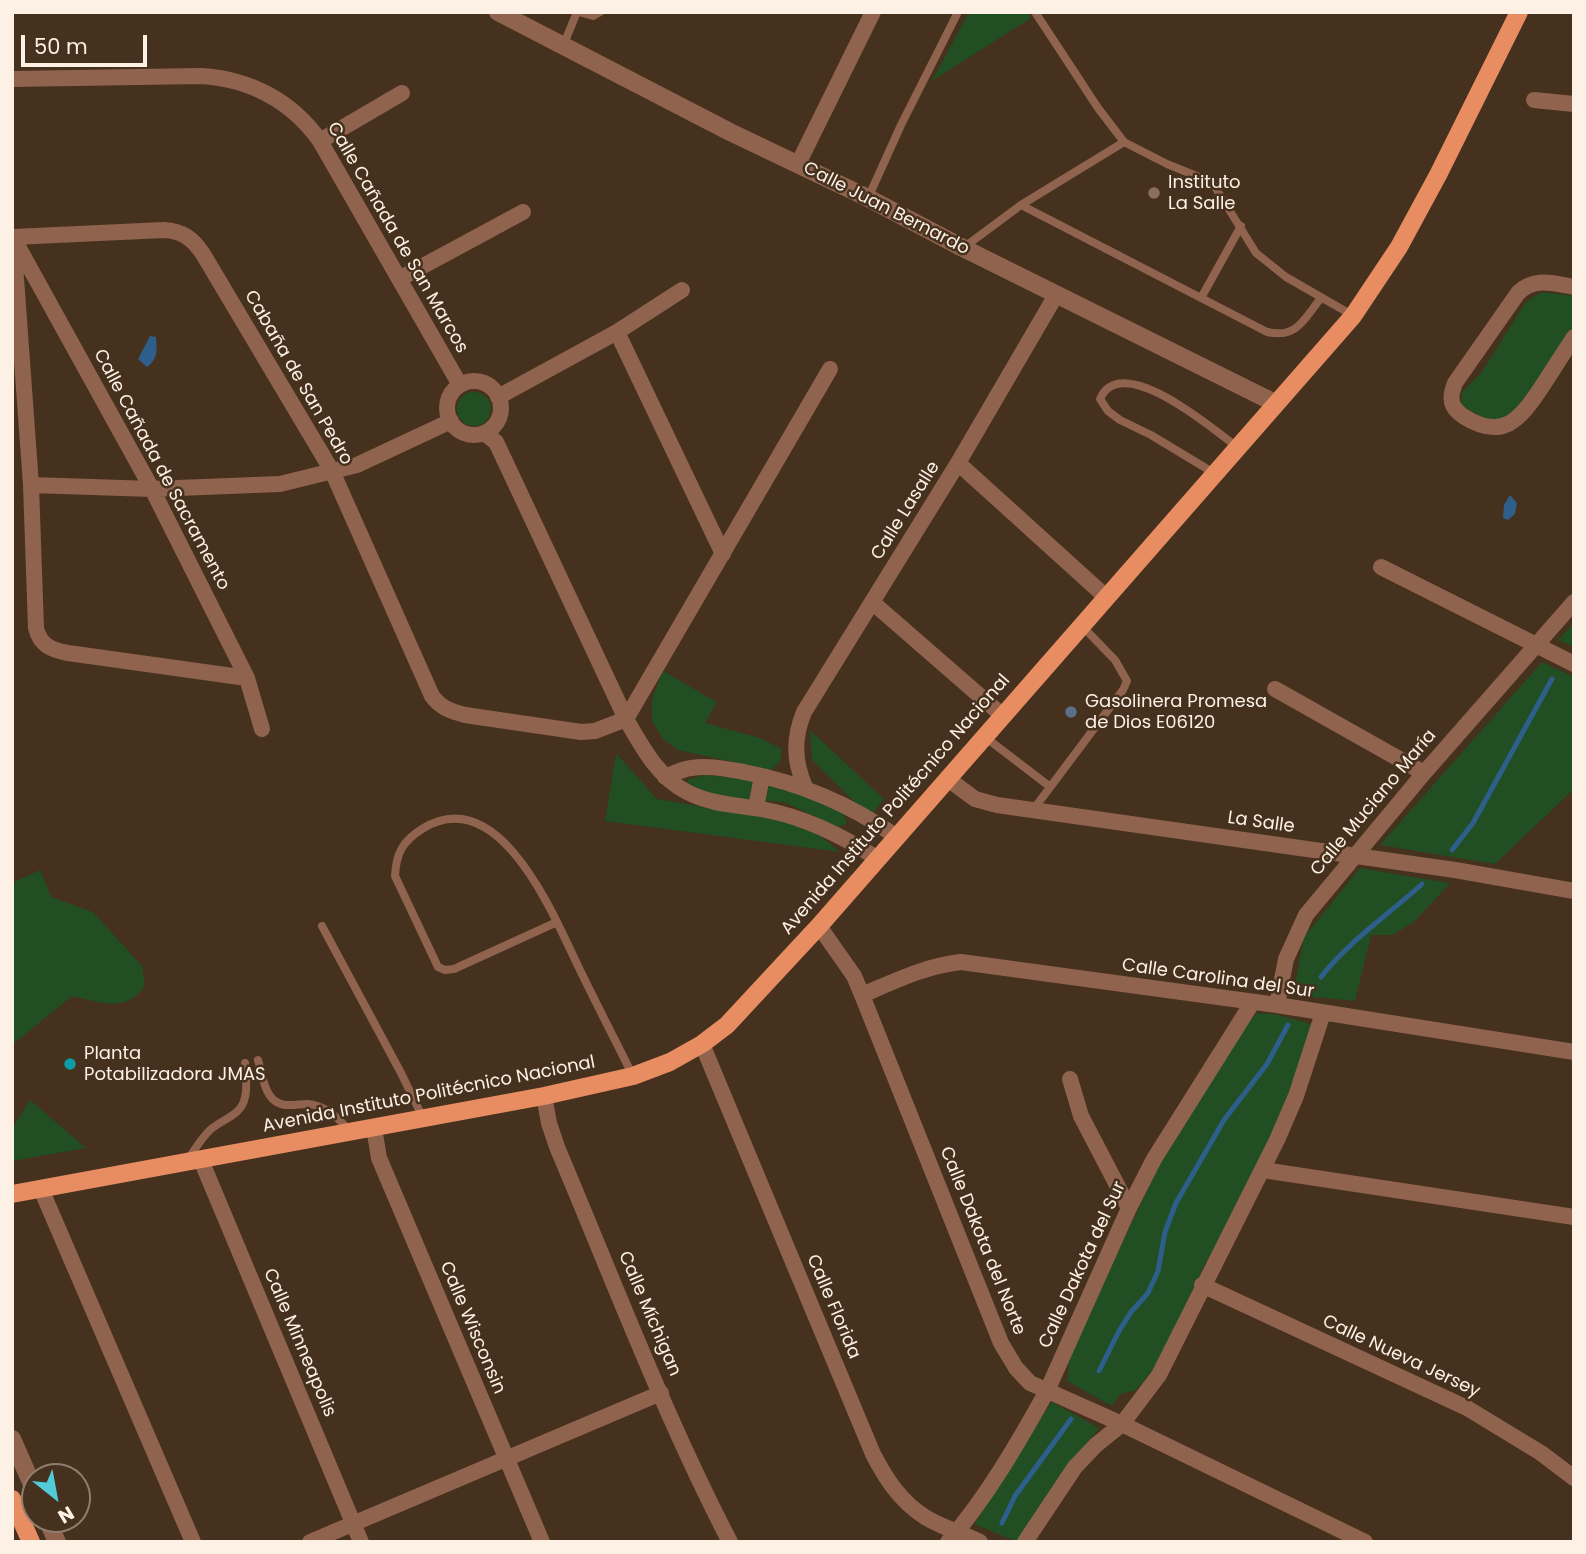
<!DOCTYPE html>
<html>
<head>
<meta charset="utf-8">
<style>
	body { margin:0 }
	#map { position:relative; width:1586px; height:1554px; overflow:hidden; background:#45311e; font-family:Poppins,sans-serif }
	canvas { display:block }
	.frame { position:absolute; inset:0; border:14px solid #fdf0e5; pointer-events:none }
	.north { position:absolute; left:21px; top:1463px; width:70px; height:70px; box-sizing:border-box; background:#45311e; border:2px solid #8f7d6e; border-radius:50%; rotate:149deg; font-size:19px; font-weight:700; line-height:28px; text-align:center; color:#fdf0e5 }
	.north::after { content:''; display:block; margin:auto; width:24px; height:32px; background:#52cbd8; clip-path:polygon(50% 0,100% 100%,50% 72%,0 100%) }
	.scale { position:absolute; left:21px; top:35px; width:126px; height:32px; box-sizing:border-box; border:4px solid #fdf0e5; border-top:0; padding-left:9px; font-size:21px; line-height:24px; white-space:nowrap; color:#fdf0e5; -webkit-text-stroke:5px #45311e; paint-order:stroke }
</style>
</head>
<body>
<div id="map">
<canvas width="1586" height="1554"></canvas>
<div class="frame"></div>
<div class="north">N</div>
<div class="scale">50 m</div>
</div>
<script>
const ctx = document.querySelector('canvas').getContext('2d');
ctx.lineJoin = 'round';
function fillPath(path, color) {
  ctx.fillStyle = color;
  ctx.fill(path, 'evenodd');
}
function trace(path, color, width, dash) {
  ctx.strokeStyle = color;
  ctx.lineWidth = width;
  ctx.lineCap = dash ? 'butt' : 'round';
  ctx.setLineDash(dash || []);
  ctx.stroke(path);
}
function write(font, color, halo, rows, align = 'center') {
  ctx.font = font + ' Poppins,sans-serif';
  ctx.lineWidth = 5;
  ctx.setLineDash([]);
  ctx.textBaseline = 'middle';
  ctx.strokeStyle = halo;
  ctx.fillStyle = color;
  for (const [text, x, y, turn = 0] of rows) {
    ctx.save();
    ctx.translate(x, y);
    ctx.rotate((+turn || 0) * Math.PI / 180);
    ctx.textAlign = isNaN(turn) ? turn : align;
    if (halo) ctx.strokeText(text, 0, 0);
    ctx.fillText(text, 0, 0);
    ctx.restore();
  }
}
fillPath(new Path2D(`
	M969,12H1027L1031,18L932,81Z
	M1541,292L1574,296V330L1519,414L1500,423L1487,420L1461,405L1462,392L1482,372L1525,303Z
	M457 409a17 17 0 1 1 34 0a17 17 0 1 1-34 0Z
	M1574,623V647L1558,640Z
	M1542,662L1574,677V789L1495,864L1380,845Z
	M663,671L717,702L705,723L760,738L782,749L780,762L771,770L678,750L663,739L652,721V698Z
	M810,730L884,799L873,813L859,806L812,760Z
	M616,753L657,799L806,824L840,852L605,821Z
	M705,775C746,780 806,782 839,809C844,812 845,818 847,823L838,827L784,802L738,799L686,788L689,779Z
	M1360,868L1450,883L1415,921L1393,935H1371L1355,1001L1293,995L1304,937Z
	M40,870L51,897L93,912L142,966L145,986C125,1014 100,1002 72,996L12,1045V883Z
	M1257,1013L1275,1014L1311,1024L1309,1044L1266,1156L1205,1264L1155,1368L1136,1390L1120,1394L1112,1406L1067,1381L1069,1366L1066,1360L1179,1124L1245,1020L1253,1018Z
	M30,1100L86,1148L12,1161V1129Z
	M1052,1402L1099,1428L1048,1494L1018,1542L974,1524L980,1516L978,1506Z`), '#214e23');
fillPath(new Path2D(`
	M150,336L156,337C157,350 158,359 147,367L138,359Z
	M1510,495L1517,503L1515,514L1508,520L1503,518L1504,505Z`), '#2e5f8a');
trace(new Path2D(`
	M1452,850L1473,823L1552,679
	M1321,977C1349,941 1388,915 1422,884
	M1099,1371L1119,1331L1131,1312L1148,1293L1158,1271L1165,1232L1176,1203L1224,1120L1267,1064L1288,1025
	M1002,1523L1015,1496L1071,1419`), '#2e5f8a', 5);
trace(new Path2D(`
	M579,12L593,16L600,12
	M1035,12L1098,108L1124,142L1167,164L1204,179L1215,187L1256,253L1286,277L1352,315
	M563,46L577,12
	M868,198L901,125L958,12
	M1021,205L1267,332C1297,339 1304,319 1321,298
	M963,248L1021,205L1124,142
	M1201,298L1241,226
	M1214,473L1151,435L1120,420L1108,411L1100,399C1121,350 1213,429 1237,447
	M985,737L1049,786
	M1033,810L1123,690L1127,681L1115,660L1082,626
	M557,922L454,969L445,970L438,967L395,876C396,853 403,841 422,829C499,781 553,914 578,966C596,1003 615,1040 633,1076
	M322,926L401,1073L423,1118
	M258,1060C262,1073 264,1093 275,1101C284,1108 297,1104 307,1104C325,1105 337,1117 349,1130
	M189,1158C195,1149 201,1139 209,1131C221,1119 242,1116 245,1097C248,1087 245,1074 245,1063`), '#90634e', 8);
trace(new Path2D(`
	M12,79L201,76C250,79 292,101 320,141L460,385
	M1534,100L1574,104
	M320,141L402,93
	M798,164L873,12
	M15,241L152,489L247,678L262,729
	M399,279L523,212
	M1574,287C1553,283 1534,277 1518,293L1455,383C1449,398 1450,407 1463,416C1502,441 1519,421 1541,388C1552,371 1563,354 1574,337
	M617,332L723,554
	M447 408a27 27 0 1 1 54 0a27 27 0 1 1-54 0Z
	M498,397L617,332L682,290
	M484,433L496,442L626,719C642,747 658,777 687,792C712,805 739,805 766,810C807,818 843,836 878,859
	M958,463L1106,597
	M31,485L152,489L280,484L357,465L451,421
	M1381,567L1574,664
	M872,602L1003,716
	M247,678L68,653C51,650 40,645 36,628L31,485L13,237L164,230C183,231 193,239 203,254L332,471L432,696C441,708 450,711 465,715L581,732L595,731L626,719
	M1275,689L1424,773
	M626,719L830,369
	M665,777C673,774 682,769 691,768C709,765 726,769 744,772C801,783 850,804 897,837
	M948,779L975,799L997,805L1455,870L1574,891
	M805,787C794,761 793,739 804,712L958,463L1056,295
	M756,808L762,776
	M819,926L854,976L862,995L1001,1343L1016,1368L1030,1383L1122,1424L1365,1542
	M862,995C895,981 925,966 961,962L1277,1005L1574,1052
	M1277,1005L1286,959L1306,915L1424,773L1574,602
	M702,1044L873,1454C886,1479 900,1501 925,1517C941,1527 962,1533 980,1542
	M1070,1079L1081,1116L1129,1208
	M544,1096L549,1123L557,1147C612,1277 665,1417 730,1542
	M374,1128L379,1158L542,1542
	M201,1160L361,1542
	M1263,1170L1574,1217
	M41,1189L193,1542
	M1202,1285L1467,1408L1541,1453L1574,1478
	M310,1542L661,1393
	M948,1542C987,1497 1018,1443 1047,1391L1129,1208L1154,1159L1252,1003
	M1025,1542L1075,1467L1096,1445L1122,1424L1159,1375L1277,1140L1296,1096L1323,1013`), '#90634e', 16);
trace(new Path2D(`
	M498,12L730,132L868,198L963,248L1275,403
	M12,1439L35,1491
	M47,1519L57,1542`), '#90634e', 18);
trace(new Path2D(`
	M12,1194L544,1096L633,1076L670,1062L702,1044L727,1025L819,926L1353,316L1399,247L1438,175L1519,12
	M12,1499L31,1542`), '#e88d61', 18);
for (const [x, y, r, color] of [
	[1154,193,7,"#8d6e63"],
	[1071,712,7,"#5c6f8a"],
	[70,1064,7,"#0f9aa8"]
]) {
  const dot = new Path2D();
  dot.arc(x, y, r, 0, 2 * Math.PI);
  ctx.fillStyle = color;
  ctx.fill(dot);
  trace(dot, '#45311e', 2.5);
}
write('18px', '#fdf0e5', '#45311e', [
	["Instituto",1168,183],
	["La Salle",1168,204],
	["Gasolinera Promesa",1085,702],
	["de Dios E06120",1085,723],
	["Planta",84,1054],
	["Potabilizadora JMAS",84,1075]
], 'left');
write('18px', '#fdf0e5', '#45311e', [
	["Calle Juan Bernardo",886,209,27],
	["Calle Cañada de San Marcos",397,238,60],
	["Cabaña de San Pedro",298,378,60],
	["Calle Cañada de Sacramento",161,470,62],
	["Calle Lasalle",906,511,-58],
	["Calle Muciano María",1374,803,-50],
	["Avenida Instituto Politécnico Nacional",896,805,-49],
	["La Salle",1261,823,8],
	["Calle Carolina del Sur",1218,979,8],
	["Avenida Instituto Politécnico Nacional",429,1095,-11],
	["Calle Dakota del Norte",982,1241,68],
	["Calle Dakota del Sur",1083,1265,-65],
	["Calle Florida",833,1307,67],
	["Calle Míchigan",649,1314,67],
	["Calle Wisconsin",472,1328,67],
	["Calle Minneapolis",299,1343,67],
	["Calle Nueva Jersey",1401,1357,25]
]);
</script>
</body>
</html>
